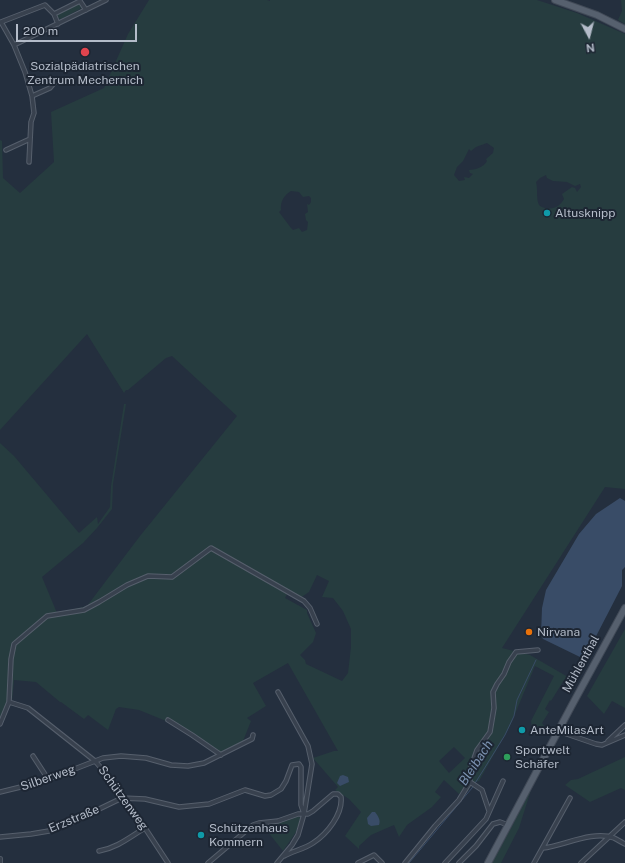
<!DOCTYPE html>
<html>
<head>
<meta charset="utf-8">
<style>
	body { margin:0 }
	#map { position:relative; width:625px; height:863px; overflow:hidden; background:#242f3e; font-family:"Public Sans",sans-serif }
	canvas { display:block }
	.north { position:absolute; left:569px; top:16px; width:40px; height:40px; -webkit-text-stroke:3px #1d2633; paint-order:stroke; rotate:173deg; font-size:11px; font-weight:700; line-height:16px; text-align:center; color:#b4bcc9 }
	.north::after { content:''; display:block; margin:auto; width:14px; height:18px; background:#b4bcc9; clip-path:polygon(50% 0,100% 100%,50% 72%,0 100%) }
	.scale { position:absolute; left:16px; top:24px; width:121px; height:18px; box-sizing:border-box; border:2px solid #b4bcc9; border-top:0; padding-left:5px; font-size:12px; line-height:14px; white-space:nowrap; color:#b4bcc9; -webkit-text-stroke:3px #1d2633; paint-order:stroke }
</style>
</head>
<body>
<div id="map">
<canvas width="625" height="863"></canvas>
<div class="north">N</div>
<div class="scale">200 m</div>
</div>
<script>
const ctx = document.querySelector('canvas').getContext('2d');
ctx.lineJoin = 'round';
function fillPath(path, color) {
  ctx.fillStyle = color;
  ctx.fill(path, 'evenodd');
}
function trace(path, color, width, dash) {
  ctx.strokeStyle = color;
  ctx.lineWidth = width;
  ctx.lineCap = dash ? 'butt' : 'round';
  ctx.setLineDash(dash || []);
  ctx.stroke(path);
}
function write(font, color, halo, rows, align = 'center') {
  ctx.font = font + ' "Public Sans",sans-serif';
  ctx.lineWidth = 4;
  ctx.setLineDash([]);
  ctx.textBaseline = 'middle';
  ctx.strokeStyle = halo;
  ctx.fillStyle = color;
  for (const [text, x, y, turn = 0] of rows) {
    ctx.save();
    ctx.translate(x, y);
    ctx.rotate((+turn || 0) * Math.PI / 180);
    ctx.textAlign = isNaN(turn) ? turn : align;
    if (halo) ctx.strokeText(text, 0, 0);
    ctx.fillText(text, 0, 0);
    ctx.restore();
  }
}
fillPath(new Path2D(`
	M149,0H267L270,1V0H537L577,13L625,34V489L605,487L502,648L530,655L568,677L564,680L551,701L550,700L545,709L549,712L542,723L546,729L541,735L532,728L531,721L554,676L535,666L510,726L479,781L465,786L459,794L444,780L435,792L441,797L432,807L407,825L399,837L394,825L371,835L359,846V849L345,836L361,812L349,799L335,790L338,787L313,758L334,751H338L288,663L253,683L266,706L247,718L251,721L243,741L221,753L190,732L167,718L166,721L139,710L119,707L116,709L108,730L88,715L84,719L61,702H60L36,682L14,680L12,701L8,699L0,719V443L14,456L79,533L97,517L98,524L110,507L111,486L124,404H126L113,484L112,509L97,528L83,543L42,577L57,613L87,606L140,536L237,416L172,356L166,358L128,390H126L124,393L87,334L0,430V140L2,141L3,178L20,193L54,162L51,112L104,88L128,34ZM487,143L494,148L493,153L486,159L487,161C484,167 475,170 469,170L470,173L473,174L469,178L464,177L465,180L459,181L454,175L457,167L463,161L469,149L471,151L476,147ZM546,175L547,178L553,181L567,182L575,186L580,184L581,187L577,192L575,188L572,187L562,194L564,199C560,206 554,210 545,208C543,207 541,207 539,205C536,199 538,189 536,182L540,178ZM291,191L299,192L303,197L309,196L311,198V202L309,205L307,204L308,212L305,214L306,220L308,222L307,230L302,232L299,228L293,230L291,228L279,212L281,210C280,202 284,195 291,191ZM212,550L300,598L309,592L317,575L329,581L322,597L333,598L343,611L351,629V647L348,673L342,681L306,664L305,660L300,655L313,642L316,633L307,613V610L285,598L287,594ZM454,747L465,758L449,773L439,761Z
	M621,0H625V24L618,20L622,11Z
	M79,3L81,7L80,9L61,19L58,18L56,14Z
	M625,629V708L612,701L604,714L587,696Z
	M625,757V790L621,788L590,802L565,785L571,780L578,779Z
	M531,790L519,828L501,863H492Z
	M297,816L301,818L296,832L283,851L264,827Z`), '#263c3f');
fillPath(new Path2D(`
	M620,498L625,501V567L622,570V586L591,646L580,657L543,639L541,635L542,608L546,590L579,534L596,514Z
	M343,775L348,777L349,782L340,786L337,783L340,776Z
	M372,812H375C378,816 381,820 379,825L371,826L368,824L367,818Z`), '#394c67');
trace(new Path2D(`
	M409,863L472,788L484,769L505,735L514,716L517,700L536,660`), '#394c67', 1);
const minor = new Path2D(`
	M58,24L54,14L80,1L86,10
	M14,45L106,0
	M32,96L50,88L55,82
	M6,150L30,139
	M29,162L31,122L34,113L32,96L25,72L14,45L1,22L45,5L54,14
	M9,702L28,708L95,761L109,777L122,798L145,828L168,863
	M168,720L192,735L221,755
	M0,724L9,702L11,659L14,644L47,616L84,610L99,602L127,585L148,576L172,577L211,548L304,601L310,608L317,624
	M558,731L596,744L602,745L625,735
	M608,741L625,725
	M33,756L48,779
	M470,782V770L477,750L490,732L494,708L493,692L497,684L504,674L509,662L516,652L538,650
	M470,782L482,790L489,811
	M0,792L41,782L103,758L121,756L146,758L171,765L188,766L204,763L252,739L253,735
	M0,837L31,834L49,831L66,825L122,798L145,799L179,807L209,804L245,790L265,796L271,795L281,789L286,781L292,765L299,764L301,767V805L304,814
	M543,848C563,846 593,830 614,838C618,840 621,842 625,844
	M99,851C117,848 130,837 145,828
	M208,863L253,825L259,823L278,821L298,814H308L313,811L333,794H338L341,797C343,814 327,834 313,843C304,849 293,851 284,856
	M277,863L292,845L298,835L304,814L312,764L308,746L278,692
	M358,863L374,855L382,863
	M405,863L435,826L459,800L470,782
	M445,863L486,819L503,781
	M459,863L476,846L493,824L500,822L508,825
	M534,863L570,798
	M581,863L625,822`);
const tertiary = new Path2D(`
	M0,859V863`);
const primary = new Path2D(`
	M555,0L597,15L625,29
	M488,863L572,705L625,608`);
trace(minor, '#565f6c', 5.5);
trace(tertiary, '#565f6c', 6);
trace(primary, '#414a57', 8);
trace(minor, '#38414e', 3.5);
trace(tertiary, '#38414e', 4.5);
trace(primary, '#56606e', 6);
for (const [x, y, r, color] of [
	[85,52,5,"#e0444e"],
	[547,213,4,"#0f9aa8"],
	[529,632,4,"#e8710a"],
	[522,730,4,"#0f9aa8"],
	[507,757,4,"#2e9e5b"],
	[201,835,4,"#0f9aa8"]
]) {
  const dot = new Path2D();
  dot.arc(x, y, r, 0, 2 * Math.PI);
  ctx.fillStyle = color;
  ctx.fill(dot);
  trace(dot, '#1d2633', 1.5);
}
write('12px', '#b4bcc9', '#1d2633', [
	["Sozialpädiatrischen",85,66,"center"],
	["Zentrum Mechernich",85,80,"center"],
	["Altusknipp",555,213],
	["Nirvana",537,632],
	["AnteMilasArt",530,730],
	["Sportwelt",515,750],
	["Schäfer",515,764],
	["Schützenhaus",209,828],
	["Kommern",209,842]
], 'left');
write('12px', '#b4bcc9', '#1d2633', [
	["Mühlenthal",581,664,-61],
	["Silberweg",48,778,-19],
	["Schützenweg",123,798,54],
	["Erzstraße",74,819,-23]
]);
write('italic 13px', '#7c92b1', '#1d2633', [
	["Bleibach",476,763,-57]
]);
</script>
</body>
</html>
